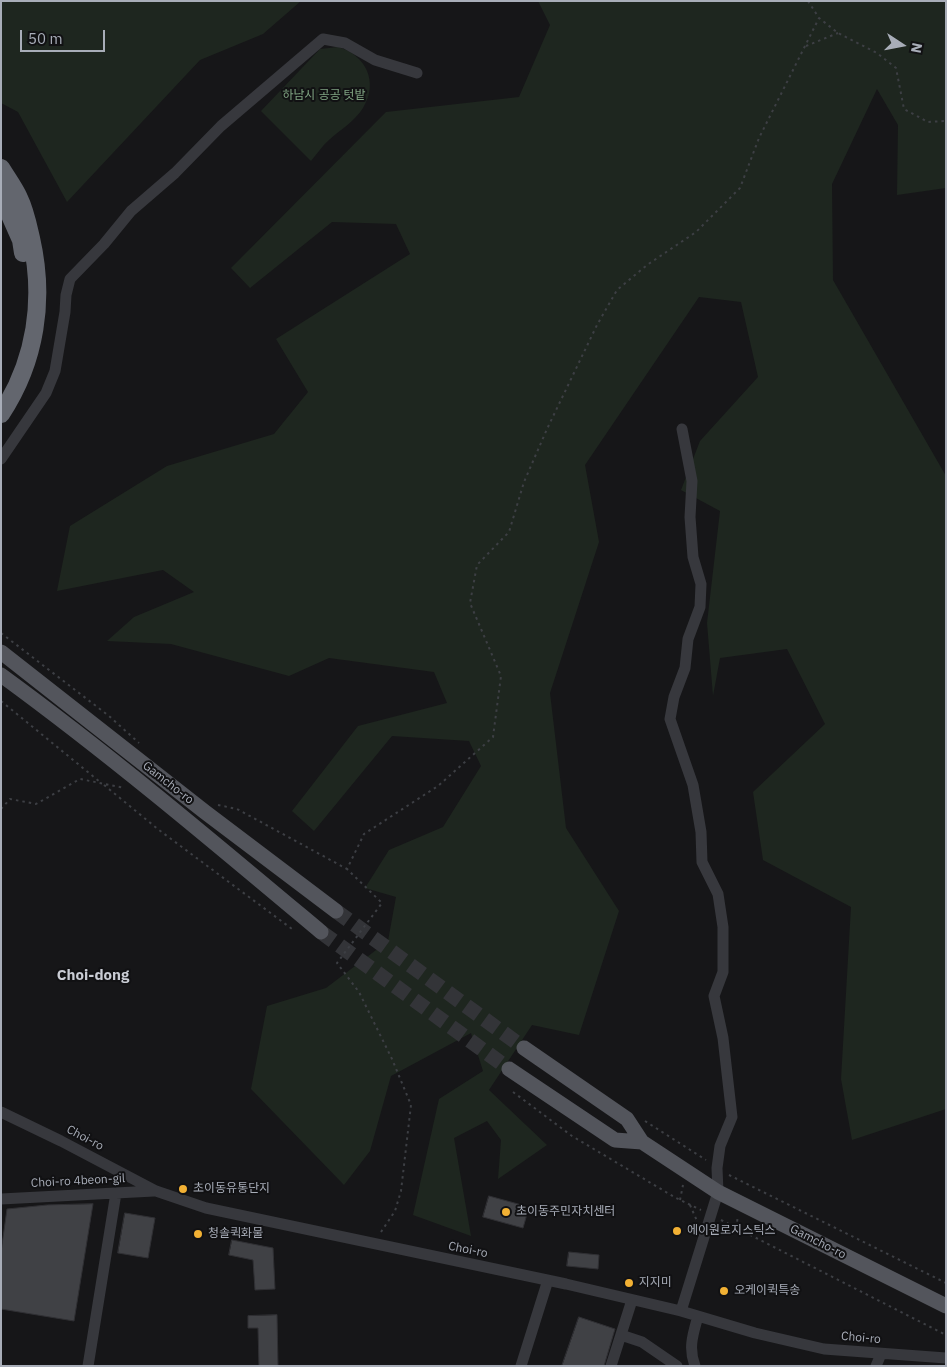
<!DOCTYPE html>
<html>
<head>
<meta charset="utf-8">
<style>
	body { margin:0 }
	#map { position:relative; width:947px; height:1367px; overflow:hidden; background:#161618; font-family:"IBM Plex Sans",sans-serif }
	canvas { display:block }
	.frame { position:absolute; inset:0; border:2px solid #a8adb8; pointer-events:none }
	.north { position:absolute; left:877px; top:20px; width:50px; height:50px; -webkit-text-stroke:4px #111113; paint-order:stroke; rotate:101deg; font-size:14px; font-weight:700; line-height:20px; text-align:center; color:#a8adb8 }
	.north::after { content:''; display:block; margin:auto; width:18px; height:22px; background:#a8adb8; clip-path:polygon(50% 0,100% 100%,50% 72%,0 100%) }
	.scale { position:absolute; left:20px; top:30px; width:85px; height:22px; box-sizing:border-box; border:2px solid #a8adb8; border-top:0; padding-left:6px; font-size:15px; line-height:18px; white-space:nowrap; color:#a8adb8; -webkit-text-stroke:4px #111113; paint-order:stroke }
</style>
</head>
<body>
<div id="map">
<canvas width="947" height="1367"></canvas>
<div class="frame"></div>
<div class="north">N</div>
<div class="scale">50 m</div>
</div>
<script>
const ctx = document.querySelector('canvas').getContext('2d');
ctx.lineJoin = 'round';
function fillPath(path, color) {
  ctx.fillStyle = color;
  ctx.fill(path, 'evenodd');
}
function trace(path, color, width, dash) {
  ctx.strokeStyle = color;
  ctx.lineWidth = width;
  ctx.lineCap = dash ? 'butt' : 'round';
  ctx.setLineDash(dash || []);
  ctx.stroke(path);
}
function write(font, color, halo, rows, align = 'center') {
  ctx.font = font + ' "IBM Plex Sans","Noto Sans KR",sans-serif';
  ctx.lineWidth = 4;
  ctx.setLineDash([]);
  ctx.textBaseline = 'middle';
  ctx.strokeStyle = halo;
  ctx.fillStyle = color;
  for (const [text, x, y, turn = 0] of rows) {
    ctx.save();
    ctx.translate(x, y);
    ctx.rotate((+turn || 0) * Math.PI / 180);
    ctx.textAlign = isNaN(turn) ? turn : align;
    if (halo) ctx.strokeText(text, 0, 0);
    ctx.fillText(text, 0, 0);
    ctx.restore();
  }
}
fillPath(new Path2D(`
	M1,1H301L263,34L200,60L67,202L18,112L1,103Z
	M538,1H946V188L897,195L898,125L877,89L832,184L833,280L946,476V1109L852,1140L841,1079L851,907L763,860L753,792L825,724L787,649L720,658L713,696L707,623L720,511L681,490L700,441L758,377L741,302L699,297L585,465L599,542L550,693L566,828L619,911L579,1035L532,1025L489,1090L547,1145L498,1179L501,1140L487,1121L454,1138L471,1236L413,1215L439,1099L483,1071L471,1033L391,1076L370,1151L344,1185L251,1089L267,1006L326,988L388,941L396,897L365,888L389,850L443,827L481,766L469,741L392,736L314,831L292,811L358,726L447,703L434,672L329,658L289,676L171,644L107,641L134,617L194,592L163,570L57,591L70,526L167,466L274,434L308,392L276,339L410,254L396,224L332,222L250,288L231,268L386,112L519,97L550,25Z
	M338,47C366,55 379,82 363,108C355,121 340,130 329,140C322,146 317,154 311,161L261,111L320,49Z`), '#1e261f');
const building = new Path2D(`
	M489,1196L529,1207L523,1228L483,1217Z
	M93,1204L74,1321L1,1309V1252L7,1209L47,1205Z
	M125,1213L155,1218L148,1258L118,1253Z
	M232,1240L273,1248L275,1289L255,1290L253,1260L229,1255Z
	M569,1252L599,1255L598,1269L567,1266Z
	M277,1315L278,1366H259L258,1328H248V1316Z
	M579,1317L615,1329L604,1366H562Z`);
fillPath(building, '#404145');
trace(building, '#303034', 1);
trace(new Path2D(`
	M336,911L524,1048
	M321,932L509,1069`), '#333438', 15, [15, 8]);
trace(new Path2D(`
	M808,1L819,18L838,33L877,53L896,68L904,109L928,122L946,121
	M806,46L838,33
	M1,633L109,716L139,743
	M1,701L100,782
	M104,785L159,830L292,929
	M218,805L237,809L347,869
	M1,809L10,799L36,804L80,779L125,788
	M513,1092L572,1136L676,1198L701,1210
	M645,1121L706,1160
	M729,1175L946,1283
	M680,1200L683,1185
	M690,1205L697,1221
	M721,1220L946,1335
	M736,1228L738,1216
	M719,1230L730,1225
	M381,1232L395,1211L401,1191L411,1105L392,1059L359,992L337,963L382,903L347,869L364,834L438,786L493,737L501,676L470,603L477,565L509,532L524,482L547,429L597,325L617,290L647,265L696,232L740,188L759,138L819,18`), '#3d3f44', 2, [2.5, 4]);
trace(new Path2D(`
	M1,459L46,393L55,371L65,312L66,295L70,279L104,244L131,211L175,173L221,126L323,39L345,43L375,60L417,73
	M1,1112L61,1141L156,1191L206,1208L566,1284L681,1311L755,1333L824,1349L946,1358
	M1,1199L154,1191
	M681,1311L718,1192L717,1168L720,1146L732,1117L723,1038L714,996L723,972V927L718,894L702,862L701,832L693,785L670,719L674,697L685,668L688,639L700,607L701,584L693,557L690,517L692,481L682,429
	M621,1335L642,1342L677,1366
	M88,1366L116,1193
	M521,1366L548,1280
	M611,1366L632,1300
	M695,1366C688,1348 693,1334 698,1316
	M876,1366L881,1354`), '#37383d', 11);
trace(new Path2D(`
	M1,652L205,812L336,911
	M1,675C112,756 216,844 321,932
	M524,1048L627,1119L642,1142L718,1192L946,1306
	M509,1069L615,1140L642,1142`), '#53555c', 15);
trace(new Path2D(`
	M1,168C7,178 14,187 19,198C25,210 28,225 31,238C45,299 36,361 1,414
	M1,195L21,240L23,253`), '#63666e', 18);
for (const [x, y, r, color] of [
	[183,1189,5,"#f2b134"],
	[506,1212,5,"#f2b134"],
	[677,1231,5,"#f2b134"],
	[198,1234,5,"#f2b134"],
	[629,1283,5,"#f2b134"],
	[724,1291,5,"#f2b134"]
]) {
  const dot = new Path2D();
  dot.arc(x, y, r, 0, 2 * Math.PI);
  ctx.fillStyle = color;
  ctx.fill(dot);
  trace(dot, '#111113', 2);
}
write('12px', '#7fa381', '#111113', [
	["하남시 공공 텃밭",324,96]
]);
write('12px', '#a8adb8', '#111113', [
	["Gamcho-ro",168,783,38],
	["Choi-ro",85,1138,28],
	["Choi-ro 4beon-gil",78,1181,-3],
	["Gamcho-ro",818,1242,27],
	["Choi-ro",468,1250,11],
	["Choi-ro",861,1338,5]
]);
write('12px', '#a8adb8', '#111113', [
	["초이동유통단지",193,1189],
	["초이동주민자치센터",516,1212],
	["에이원로지스틱스",687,1231],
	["청솔퀵화물",208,1234],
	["지지미",639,1283],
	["오케이퀵특송",734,1291]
], 'left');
write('bold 15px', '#c9ccd4', '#111113', [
	["Choi-dong",93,976]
]);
</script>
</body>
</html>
